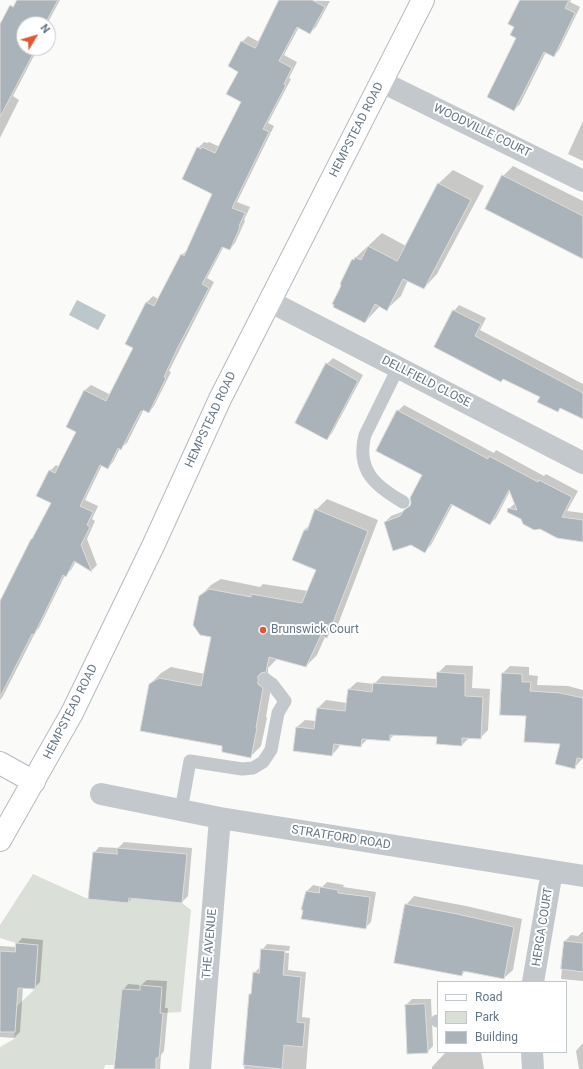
<!DOCTYPE html>
<html>
<head>
<meta charset="utf-8">
<style>
	body { margin:0 }
	#map { position:relative; width:583px; height:1069px; overflow:hidden; background:#fafaf8; font-family:Roboto,sans-serif }
	canvas { display:block }
	.legend { position:absolute; left:437px; top:981px; width:130px; height:72px; box-sizing:border-box; background:#fff; border:1px solid #c1c8cd; margin:0; padding:5px 7px; list-style:none; font-size:12px; color:#657683 }
	.legend li { display:flex; align-items:center; gap:8px; height:20px }
	.legend b { width:20px; border:1px solid #c1c8cd }
	.north { position:absolute; left:16px; top:16px; width:40px; height:40px; box-sizing:border-box; background:#fff; border:1px solid #c1c8cd; border-radius:50%; rotate:52deg; font-size:11px; font-weight:700; line-height:16px; text-align:center; color:#657683 }
	.north::after { content:''; display:block; margin:auto; width:14px; height:18px; background:#e4572e; clip-path:polygon(50% 0,100% 100%,50% 72%,0 100%) }
</style>
</head>
<body>
<div id="map">
<canvas width="583" height="1069"></canvas>
<ul class="legend">
<li><b style="height:5px;background:#fff"></b>Road</li>
<li><b style="height:11px;background:#dadfd7"></b>Park</li>
<li><b style="height:11px;background:#aab3b9"></b>Building</li>
</ul>
<div class="north">N</div>
</div>
<script>
const ctx = document.querySelector('canvas').getContext('2d');
ctx.lineJoin = 'round';
function fillPath(path, color) {
  ctx.fillStyle = color;
  ctx.fill(path, 'evenodd');
}
function trace(path, color, width, dash) {
  ctx.strokeStyle = color;
  ctx.lineWidth = width;
  ctx.lineCap = dash ? 'butt' : 'round';
  ctx.setLineDash(dash || []);
  ctx.stroke(path);
}
function write(font, color, halo, rows, align = 'center') {
  ctx.font = font + ' Roboto,sans-serif';
  ctx.lineWidth = 4;
  ctx.setLineDash([]);
  ctx.textBaseline = 'middle';
  ctx.strokeStyle = halo;
  ctx.fillStyle = color;
  for (const [text, x, y, turn = 0] of rows) {
    ctx.save();
    ctx.translate(x, y);
    ctx.rotate((+turn || 0) * Math.PI / 180);
    ctx.textAlign = isNaN(turn) ? turn : align;
    if (halo) ctx.strokeText(text, 0, 0);
    ctx.fillText(text, 0, 0);
    ctx.restore();
  }
}
fillPath(new Path2D(`
	M131,872L145,899L182,903L191,910L181,1012L163,1013L124,1010L123,1022H118L114,1065H105L104,1069H0V1047L14,1039L17,1006L35,989L38,945L16,943L0,938V925L33,874L88,899L128,903Z`), '#dadfd7');
fillPath(new Path2D(`
	M77,300L106,315L98,330L69,315Z`), '#bbc7cb');
fillPath(new Path2D(`
	M17,0H60L47,24H24V48H38L13,96L19,100L0,138V32Z
	M281,0L330,1L316,27L310,33L299,27L284,55L297,62L289,78L291,79L268,123L274,126L237,202L250,207L244,220L245,221L235,243L230,249L224,246L207,278L214,282L183,343L169,371L171,372L154,406L149,412L144,409L127,443L120,448L113,462L108,468L102,465L85,500L98,506L92,519L95,521L87,539L97,565L92,570L76,561L71,570L65,575L39,628L36,631L3,696L0,700V602L52,502L50,471L56,465L59,467L77,431L67,426L85,390L91,385L111,395L134,348L126,344L147,302L153,296L158,299L182,255L188,249L214,193L198,148L204,142L207,143L209,142L220,147L242,101L239,71L242,42L248,36L259,42Z
	M521,0H571L570,2L580,7L559,50L554,56L546,52L520,104L514,110L518,38L515,26Z
	M583,121V161L568,154Z
	M513,166L583,201V258L503,176Z
	M453,170L484,186L437,274L424,288L408,280L401,296L387,309L380,306L365,322L353,260L382,233L406,246L439,183Z
	M459,305L486,318L480,330L583,384V418L561,407L558,411L541,397L504,378L501,381L454,311Z
	M333,358L363,375L332,433L327,439V364Z
	M404,405L494,453L496,450L544,476L546,474L578,491L567,511L583,513V541L521,518L509,509L515,503L510,491L496,518L490,524L453,504L431,545L425,551L385,522L391,516L404,511L412,503L423,475L398,411Z
	M327,499L378,520L337,627L326,637H325L317,655L306,666L277,658L276,660L268,668V673L273,677L266,717L267,718L261,746L250,757L223,745L150,684L161,673L171,667L205,674L212,636L200,596L211,585L221,579L260,587L263,584L308,591L317,570L304,530L311,524L316,510Z
	M446,665L473,666L472,688L490,689L488,730L480,738H469L462,745L438,736L395,734L389,740L368,739L360,746L340,743L339,747L332,755L297,727L305,720L316,721L318,708L326,700L347,703L349,689L357,682L374,684L382,676L438,679V673Z
	M510,666L529,667V675L538,676L537,685L568,686L583,690V758L574,768L561,743L527,715L503,673Z
	M124,842L192,848L188,896L182,902L133,897L128,902L94,853L99,847L118,848Z
	M327,882L344,885L343,887L376,892L371,922L365,928L307,891L313,885L322,887Z
	M414,896L466,906L522,919L513,970L504,978L466,971L461,975L406,905Z
	M583,931V981L561,979L565,941L571,935L578,936Z
	M22,938L43,940L40,982L34,988L23,987L20,1032L14,1038L0,1037V946L16,947L17,944Z
	M267,944L290,946L289,951L266,949V951L289,953L288,970L306,972L302,1017L310,1018L306,1069H244L250,995L252,993L254,973L260,967L262,950Z
	M147,980L167,981L165,1008H168L164,1051L161,1055L160,1069H115L123,990L128,984L141,985Z
	M412,999H431L433,1046L427,1052L406,1005Z
	M583,1043V1069H579L576,1051Z
	M452,1052H481L484,1069H432V1067L445,1053Z`), '#0003');
const building = new Path2D(`
	M17,0H58L45,24H24V48H36L0,117V24L10,5L13,7Z
	M279,0H312L325,7L310,34L297,27L279,61L292,68L284,84L286,85L263,129L269,132L232,208L245,213L239,226L240,227L230,250L222,247L202,284L209,288L177,349L164,377L166,378L149,413L143,410L142,412L141,411L121,450L118,448L108,469L100,465L80,506L93,512L87,525L90,527L81,545L92,572L74,561L66,577L63,575L34,635L32,634L0,697V601L31,539H32L51,503L36,496L49,470L55,473L76,432L66,427L84,390L106,401L133,348L125,344L146,302L154,306L181,254L184,256L212,194L182,179L197,147L201,149L202,147L215,153L241,102L226,94L238,72L228,66L241,41L255,48Z
	M520,0H569L565,8L575,13L554,57L544,52L514,111L487,97L516,38L510,35L514,27L508,24Z
	M502,175L583,216V259L485,209Z
	M438,183L471,200L424,289L403,279L387,311L375,304L365,323L333,307L334,305L332,304L340,288L341,285L340,284L352,259L354,260L355,257L361,260L368,246L397,261Z
	M453,310L481,324L475,336L583,393V419L560,408L558,412L537,402L540,397L503,379L501,382L434,347Z
	M326,363L358,381L327,440L295,423Z
	M397,410L488,459L489,456L538,482L539,480L572,497L562,517L583,520V542L557,538L540,529L534,530L523,524L521,519L507,512L508,508L517,510L509,490L490,525L451,504L425,553L411,545L393,551L384,522L400,516L404,510L410,506L411,503L410,498L422,475L376,451Z
	M315,509L368,531L327,638L321,635L306,667L269,657L266,672L261,673L258,676V684L263,688L256,728H257L251,758L222,752V746L140,731L149,684L159,678L201,686L211,637L200,635L193,625L199,596L209,589L251,597V594L302,603L316,570L292,560L304,530H307Z
	M437,672L465,674V696L483,697L481,739L462,738V746L436,744L437,737L390,735V741L362,739L361,747L334,744L332,756L293,751L296,727L314,729L317,708L345,711L348,689L372,692L373,683L436,687Z
	M502,673L522,674V682H531L530,691L560,693L583,698V759L577,758L575,769L555,764L560,744L524,742L526,716L500,715Z
	M117,848L187,854L182,903L129,898L128,903L88,899L93,852L117,854Z
	M320,887L338,890V893L370,897L366,929L301,919L303,910H301L306,891L319,893Z
	M405,904L457,914L514,927L504,979L463,971L462,976L394,963Z
	M564,941L583,943V972L561,969Z
	M16,943L38,945L35,989L18,988L15,1032H0V951L15,952Z
	M261,949L285,951L283,975L301,977L297,1022L305,1023L303,1047L284,1045L282,1069L243,1065L249,994H251L253,972L259,973Z
	M140,985L162,987L160,1013H163L159,1058H156V1069H114L122,989L140,990Z
	M425,1004L428,1053L407,1054L405,1005Z`);
fillPath(building, '#aab3b9');
trace(building, '#dcdcda', 1);
const secondary = new Path2D(`
	M0,763L34,782`);
const primary = new Path2D(`
	M0,840L72,713L153,546L220,399L423,0`);
trace(secondary, '#b3babf', 24);
trace(primary, '#b5babe', 24);
trace(new Path2D(`
	M398,368L365,435C356,470 375,486 403,502
	M181,810L190,761L242,769L253,768L263,762L271,750L278,713L285,701L272,684L265,680
	M437,1021H438`), '#c3c8cc', 13);
trace(new Path2D(`
	M382,82L583,181
	M269,301L583,463
	M101,794L220,818L583,876
	M533,982L552,871
	M532,1052L533,1069
	M200,1069L220,818`), '#c3c8cc', 22);
trace(secondary, '#fff', 22);
trace(primary, '#fff', 22);
for (const [x, y, r, color] of [
	[263,630,4,"#e4572e"]
]) {
  const dot = new Path2D();
  dot.arc(x, y, r, 0, 2 * Math.PI);
  ctx.fillStyle = color;
  ctx.fill(dot);
  trace(dot, '#fff', 1.5);
}
write('12px', '#657683', '#fff', [
	["HEMPSTEAD ROAD",357,130,-63],
	["WOODVILLE COURT",482,131,26],
	["DELLFIELD CLOSE",426,382,27],
	["HEMPSTEAD ROAD",211,420,-65],
	["HEMPSTEAD ROAD",71,712,-63],
	["STRATFORD ROAD",341,838,9],
	["HERGA COURT",543,927,-81],
	["THE AVENUE",210,944,-85]
]);
write('12px', '#657683', '#fff', [
	["Brunswick Court",271,630]
], 'left');
</script>
</body>
</html>
